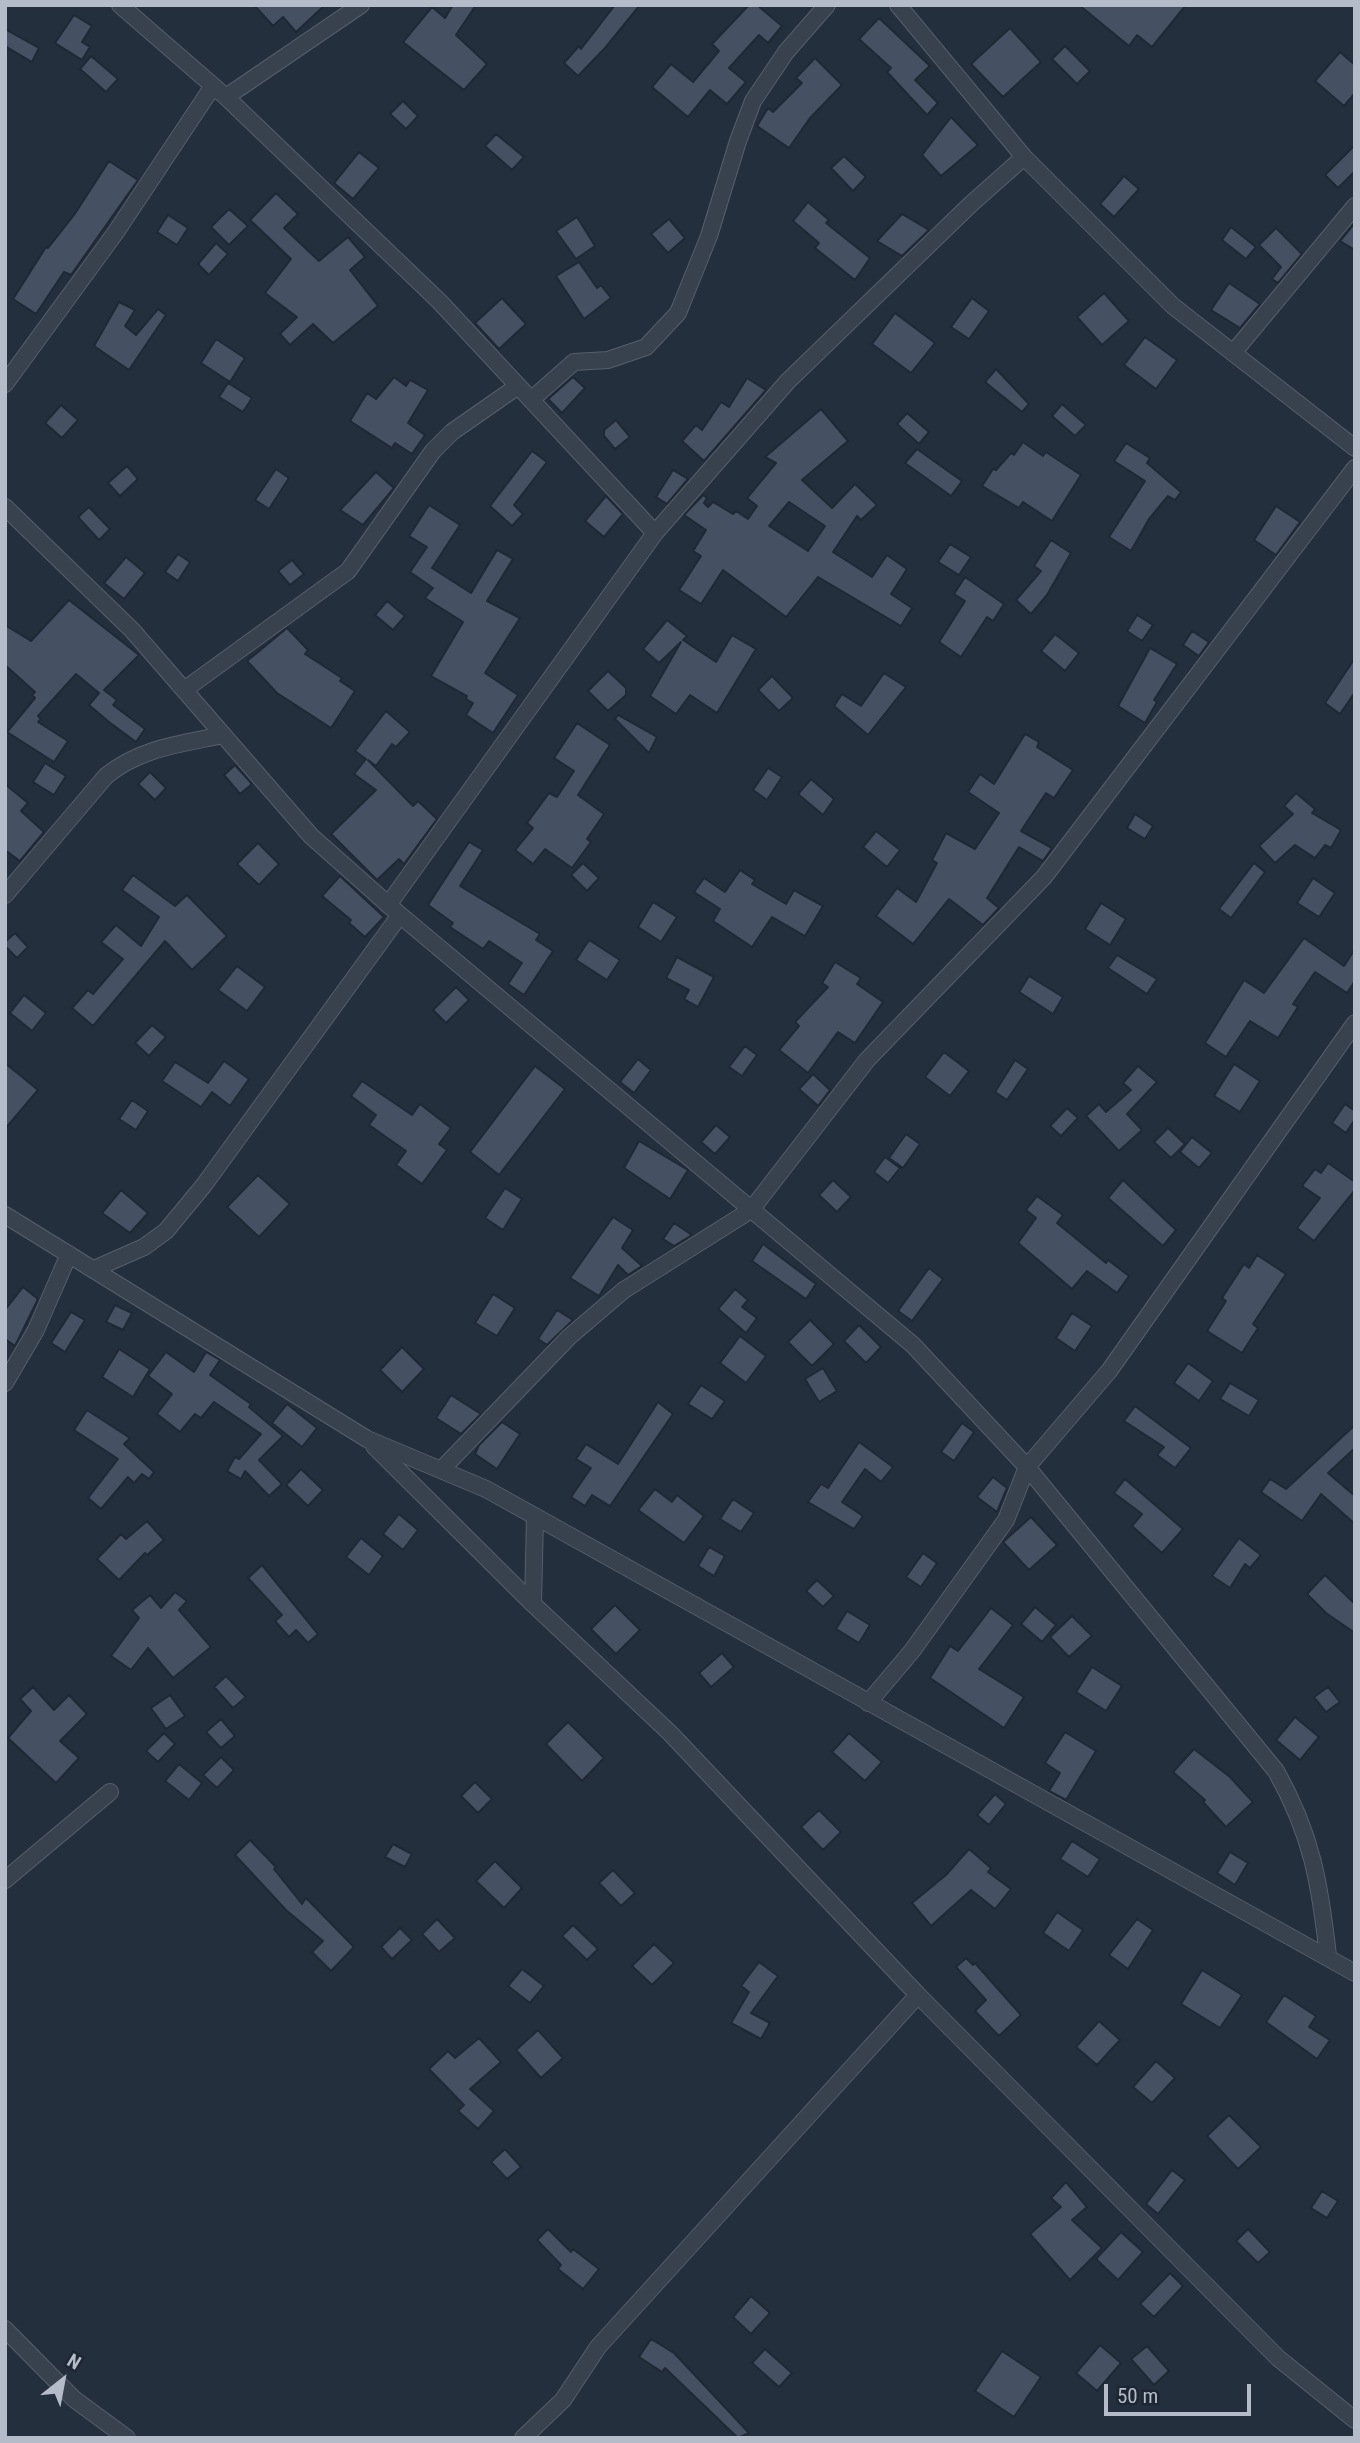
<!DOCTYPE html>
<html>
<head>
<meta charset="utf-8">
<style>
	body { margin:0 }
	#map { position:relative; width:1360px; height:2443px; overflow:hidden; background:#242f3e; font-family:"Roboto Condensed",sans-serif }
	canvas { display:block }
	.frame { position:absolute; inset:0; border:7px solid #b4bcc9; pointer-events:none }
	.north { position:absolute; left:28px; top:2345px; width:70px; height:70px; -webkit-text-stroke:5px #1d2633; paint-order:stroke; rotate:31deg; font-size:19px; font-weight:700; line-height:28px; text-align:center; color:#b4bcc9 }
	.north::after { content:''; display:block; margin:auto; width:24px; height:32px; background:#b4bcc9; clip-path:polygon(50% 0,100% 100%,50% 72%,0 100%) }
	.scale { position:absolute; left:1104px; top:2384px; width:147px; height:32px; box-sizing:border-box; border:4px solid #b4bcc9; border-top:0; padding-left:9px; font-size:21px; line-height:24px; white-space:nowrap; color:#b4bcc9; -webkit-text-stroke:5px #1d2633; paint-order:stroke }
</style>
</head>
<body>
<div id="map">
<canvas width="1360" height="2443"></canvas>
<div class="frame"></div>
<div class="north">N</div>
<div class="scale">50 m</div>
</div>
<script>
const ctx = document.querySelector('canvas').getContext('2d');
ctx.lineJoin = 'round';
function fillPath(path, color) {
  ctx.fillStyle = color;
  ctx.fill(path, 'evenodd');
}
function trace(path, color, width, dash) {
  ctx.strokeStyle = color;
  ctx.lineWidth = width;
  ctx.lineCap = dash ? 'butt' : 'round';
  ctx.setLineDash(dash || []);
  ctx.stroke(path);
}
const building = new Path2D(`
	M254,5H325L296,32L283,17L273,26Z
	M453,5H476L456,35L487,64L464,90L403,42L432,7L445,18Z
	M615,5H640L605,48L578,76L564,63L579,46L581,49Z
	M749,5H757L782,26L768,43L759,35L729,68L746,82L727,104L710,90L688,117L652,87L671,64L693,82L719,51L712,44Z
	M1079,5H1186L1152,47L1137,35L1129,46Z
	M74,15L92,26L82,42L90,47L82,60L55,43Z
	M879,18L930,66L915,80L938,103L927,115L887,72L891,68L859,39Z
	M1010,28L1041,62L1003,97L971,64Z
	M5,29L39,48L32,62L5,46Z
	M1065,46L1090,71L1077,84L1052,59Z
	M1340,52L1355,65V93L1344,106L1315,81Z
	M91,56L118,79L106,92L80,69Z
	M815,58L842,85L810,118L789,148L757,126L768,108L773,112L802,83L796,78Z
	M403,101L418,116L406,129L390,114Z
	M951,117L978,145L941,176L922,155Z
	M496,134L524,157L512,170L485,146Z
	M1355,145V171L1338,188L1325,175Z
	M359,152L379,168L353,199L334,183Z
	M844,156L866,177L853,191L831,168Z
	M109,161L138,180L71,275L64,272L36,314L13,299L46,247L48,248L74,215Z
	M1124,176L1139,189L1114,217L1100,204Z
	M276,193L298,214L284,228L319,261L348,237L365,257L350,270L378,306L333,343L313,324L290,345L280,334L297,317L265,293L291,259L250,220Z
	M808,202L829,220L826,223L870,258L855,280L815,248L819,243L793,221Z
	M229,209L248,226L229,245L211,227Z
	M902,214L929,230L902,256L877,241Z
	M168,215L188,228L177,245L157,232Z
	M577,217L595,246L576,259L556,231Z
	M669,219L685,238L668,253L651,234Z
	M1354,224L1355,225V250L1340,241Z
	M1231,227L1256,247L1246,259L1222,240Z
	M1276,228L1302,254L1278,283L1272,279L1281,267L1259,245Z
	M216,243L228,254L209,275L198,264Z
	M579,262L597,288L601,285L611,298L584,319L556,276Z
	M1229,283L1260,304L1240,328L1211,310Z
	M1104,293L1129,321L1102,345L1077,317Z
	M502,298L526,324L499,349L475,323Z
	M972,298L989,311L969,339L951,327Z
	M119,302L135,310L125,326L136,335L158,309L166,315L129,370L94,346Z
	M895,313L935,343L911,373L872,344Z
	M1145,337L1177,360L1156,389L1124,365Z
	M216,339L245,358L230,382L201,363Z
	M996,369L1029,404L1022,412L985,382Z
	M394,377L406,386L410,380L428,390L408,423L425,435L412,454L395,443L392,448L350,421L367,393L376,399Z
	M573,377L585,388L562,413L548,399Z
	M747,378L766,390L704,461L682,441L696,425L702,430L721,402L729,407Z
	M228,383L252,398L243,412L219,397Z
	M1062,404L1086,425L1075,436L1052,416Z
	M61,405L78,420L62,438L45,423Z
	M821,409L848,441L802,480L832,508L855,484L877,505L861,520L857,516L833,552L872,577L887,555L907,569L891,594L912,608L901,626L818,577L786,617L723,570L701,604L679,590L701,556L693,551L706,530L684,515L703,495L707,498L704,503L708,507L713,502L733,514L736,511L748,519L757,506L747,498L776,463L765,457ZM789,502L825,526L808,551L769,526Z
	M907,413L929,432L919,444L897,424Z
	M616,420L630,437L615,449L604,436V430Z
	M1023,442L1043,456L1046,452L1081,475L1052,521L1023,502L1019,508L982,486L993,469L996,470L1011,453L1014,455Z
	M1126,443L1150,458L1147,463L1181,492L1175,500L1168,496L1149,519L1131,551L1109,537L1145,481L1114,461Z
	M917,449L962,481L951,496L905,463Z
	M532,451L547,462L514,505L523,514L512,526L490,506Z
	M127,466L138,479L120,496L108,483Z
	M276,469L289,478L269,509L255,500Z
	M673,470L688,479L667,504L656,497Z
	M376,472L394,488L363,525L340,510Z
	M606,496L623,514L604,537L585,521Z
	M429,505L460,525L432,568L471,593L497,550L513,559L487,601L520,618L485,673L518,695L493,733L466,715L473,703L466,699L467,696L431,676L463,622L425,598L433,588L410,572L427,547L409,536Z
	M1276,506L1300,522L1276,555L1254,540Z
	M89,507L110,529L99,540L78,517Z
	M1051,540L1071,553L1047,595L1031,614L1016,600L1041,571L1034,566Z
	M950,544L971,557L959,575L938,562Z
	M178,554L190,562L178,581L165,572Z
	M126,557L145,573L124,599L104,583Z
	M292,560L304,574L290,585L278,571Z
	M965,577L1004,604L993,621L987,617L961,657L939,642L965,601L954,594Z
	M69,600L139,655L104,690L117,700L113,705L145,729L136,742L109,722L89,705L99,693L76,674L38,716L41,719L38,722L68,741L54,762L7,732L35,698L32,695L35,692L5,665V625L31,641Z
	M387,601L405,616L393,630L375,615Z
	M1137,615L1153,625L1142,641L1127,631Z
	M667,620L687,636L683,640L716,662L732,635L756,649L717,713L690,695L676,714L650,696L681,642L659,663L643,649Z
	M287,628L308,650L305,654L342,678L340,681L355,691L331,728L277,693L247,661Z
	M1192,631L1209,642L1199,656L1183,645Z
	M1055,634L1079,653L1065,671L1041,651Z
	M1150,648L1177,664L1154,700L1157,702L1145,723L1118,706Z
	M1355,658V692L1340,714L1325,703Z
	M608,671L626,688V695L608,711L588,691Z
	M884,673L906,687L868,735L834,706L842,694L861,706Z
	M772,676L793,698L779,711L758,690Z
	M386,711L410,732L396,747L392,744L376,766L368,760L413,806L418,801L437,819L404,864L399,859L377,880L331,834L376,790L354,774L366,759L355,751Z
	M618,715L657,737L649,753L615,719Z
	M577,723L610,745L578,795L604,814L587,839L591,842L572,868L545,849L533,864L515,850L533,828L527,823L549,793L557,797L574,771L554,758Z
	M1025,734L1039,742L1037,747L1073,770L1054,798L1046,793L1021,831L1052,848L1043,861L1019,847L987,898L999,908L983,925L949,899L913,944L876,916L897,888L916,902L937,863L932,860L946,833L975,849L999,813L968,792L980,774L994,784Z
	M45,763L66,776L54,795L33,782Z
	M235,765L252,784L240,794L224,775Z
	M768,768L782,777L767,800L753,790Z
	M150,772L166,788L155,800L138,784Z
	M811,779L834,799L823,815L798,794Z
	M5,784L28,803L21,811L44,832L20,861L5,850Z
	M1296,793L1315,809L1312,813L1341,830L1331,848L1325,845L1315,858L1295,845L1275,863L1259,846L1293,814L1284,806Z
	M1135,814L1153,826L1145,839L1127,828Z
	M876,831L900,850L887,867L863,847Z
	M469,842L483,850L460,886L540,934L536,940L553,951L524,995L508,984L522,963L489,941L483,949L450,927L453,923L428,905Z
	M258,843L279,864L259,885L237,864Z
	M583,863L599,878L587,891L571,875Z
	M1254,863L1265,872L1231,918L1219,909Z
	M740,870L755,880L752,884L786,904L794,890L823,906L805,936L772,917L752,947L713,921L720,909L694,892L704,878L725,892Z
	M133,875L175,906L187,895L227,936L192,970L165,941L93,1026L72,1008L88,990L93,994L123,959L101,942L116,925L141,946L159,917L122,890Z
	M340,876L384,917L365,937L349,923L351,920L322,896Z
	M1313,878L1335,893L1319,917L1297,903Z
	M653,902L677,917L661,942L638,927Z
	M1101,903L1126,919L1110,945L1085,929Z
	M15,933L28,947L17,958L5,946V942Z
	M1304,938L1344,966L1355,949V981L1347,993L1315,972L1293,1004L1298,1007L1278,1038L1250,1021L1226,1057L1205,1043L1244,980L1264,993Z
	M589,940L620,960L607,980L576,960Z
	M1117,955L1157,979L1147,994L1108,968Z
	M677,957L714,977L698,1007L684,999L689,990L666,978Z
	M835,962L861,978L857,984L883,1002L855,1043L838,1032L808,1073L779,1050L799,1026L795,1022L828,987L822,983Z
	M237,966L265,987L247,1011L218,990Z
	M1029,976L1063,997L1053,1014L1019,992Z
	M456,987L469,1000L446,1023L433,1010Z
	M24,995L46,1013L32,1031L10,1013Z
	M152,1025L166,1037L149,1056L135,1043Z
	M745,1046L757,1055L742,1076L729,1067Z
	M944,1052L969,1071L950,1096L925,1077Z
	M638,1059L651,1070L634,1093L620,1082Z
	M1015,1060L1028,1069L1007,1100L995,1092Z
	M224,1061L249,1079L230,1106L212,1092L201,1107L162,1081L175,1062L208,1083Z
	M5,1063L38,1090L5,1129Z
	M1234,1064L1260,1081L1240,1112L1214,1096Z
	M535,1066L565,1089L499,1175L470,1152Z
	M1138,1066L1157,1082L1127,1114L1142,1130L1119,1151L1086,1116L1099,1104L1106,1112L1131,1090L1123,1083Z
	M813,1074L830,1090L818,1106L799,1089Z
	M362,1081L412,1115L420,1104L451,1128L439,1144L447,1150L422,1184L396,1165L406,1151L369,1125L376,1115L351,1096Z
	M132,1100L148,1111L136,1130L119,1119Z
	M1345,1104L1355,1111V1119L1346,1133L1332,1123Z
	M1067,1108L1078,1118L1061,1136L1050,1126Z
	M716,1125L730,1137L715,1154L701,1142Z
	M1168,1128L1185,1144L1171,1158L1154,1142Z
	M906,1134L920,1144L903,1168L889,1158Z
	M1192,1137L1212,1153L1199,1168L1180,1152Z
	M639,1141L688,1170L670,1199L624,1168Z
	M885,1157L900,1168L888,1183L874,1172Z
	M1328,1163L1355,1182V1190L1314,1241L1297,1228L1320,1198L1302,1186L1315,1169L1321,1173Z
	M258,1175L290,1204L259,1237L227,1207Z
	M833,1180L851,1197L837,1212L819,1195Z
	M1123,1180L1176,1230L1163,1246L1108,1198Z
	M505,1188L522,1199L503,1230L485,1218Z
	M121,1190L148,1213L130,1233L102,1213Z
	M1037,1196L1063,1215L1057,1223L1106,1263L1108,1260L1129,1276L1117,1293L1087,1271L1072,1289L1018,1243L1036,1218L1026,1210Z
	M613,1217L633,1230L622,1248L642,1266L628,1275L618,1265L599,1296L570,1278Z
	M674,1223L692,1235L674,1246L663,1239Z
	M763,1244L816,1284L806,1299L752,1261Z
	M1257,1255L1286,1274L1253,1324L1258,1328L1242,1353L1207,1331L1226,1301L1222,1298L1244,1264L1249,1268Z
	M929,1268L943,1279L912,1321L898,1311Z
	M23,1287L38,1299L15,1346L5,1339V1310Z
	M735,1289L748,1300L742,1307L757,1318L746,1333L718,1309Z
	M493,1294L515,1308L497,1336L475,1323Z
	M115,1305L132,1313L123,1330L106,1322Z
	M557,1310L573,1320L547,1345L538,1339Z
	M71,1312L85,1320L65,1352L51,1343Z
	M1072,1313L1092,1326L1075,1351L1056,1338Z
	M810,1320L834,1344L812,1366L788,1342Z
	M859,1325L881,1347L866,1363L844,1341Z
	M740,1336L766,1356L746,1383L720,1363Z
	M402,1347L424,1369L402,1392L380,1370Z
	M119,1349L150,1369L133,1397L102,1377Z
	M166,1352L194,1372L206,1352L220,1360L210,1375L251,1404L249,1407L283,1436L259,1460L282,1484L269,1496L245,1471L241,1479L227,1471L235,1457L239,1459L261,1434L214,1402L201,1418L195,1414L180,1432L157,1414L172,1394L148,1376Z
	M1188,1363L1213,1381L1199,1401L1174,1383Z
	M823,1368L837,1391L819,1402L805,1379Z
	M1230,1383L1259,1400L1249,1416L1220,1399Z
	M701,1385L725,1401L712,1419L688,1404Z
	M451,1395L481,1414L461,1434L436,1418Z
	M658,1402L673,1414L610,1506L592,1495L585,1506L571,1497L591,1468L576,1459L586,1444L618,1464Z
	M287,1404L317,1428L302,1447L272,1423Z
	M1135,1406L1191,1448L1175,1468L1157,1455L1164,1447L1124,1421Z
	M87,1410L130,1438L124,1444L154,1472L149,1479L142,1474L134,1483L128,1477L101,1509L88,1498L118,1459L74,1430Z
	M502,1422L520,1434L497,1469L475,1454L479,1445Z
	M962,1423L974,1432L954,1461L941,1452Z
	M1355,1425V1448L1328,1473L1355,1496V1524L1321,1494L1302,1521L1261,1492L1270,1479L1286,1489Z
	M859,1442L893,1467L881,1482L865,1469L842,1502L863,1516L854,1529L808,1502L821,1484L828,1488Z
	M301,1469L323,1490L308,1506L286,1485Z
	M993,1477L1007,1488L997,1512L977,1497Z
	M1125,1479L1183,1529L1162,1553L1132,1526L1142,1514L1114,1493Z
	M655,1489L672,1502L677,1495L704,1516L684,1543L638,1510Z
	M733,1499L754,1513L741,1532L720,1519Z
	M399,1514L418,1530L403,1550L383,1534Z
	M1031,1517L1057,1545L1029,1570L1003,1542Z
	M147,1521L164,1540L147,1555L145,1553L119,1580L97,1559L121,1534L126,1539Z
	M361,1538L383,1556L369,1575L346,1557Z
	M1239,1538L1261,1555L1250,1568L1245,1564L1230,1588L1212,1576Z
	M709,1547L725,1556L714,1576L698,1566Z
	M923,1553L937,1563L921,1587L906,1577Z
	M262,1565L318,1634L308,1643L296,1630L289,1637L275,1621L282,1615L248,1578Z
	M1325,1575L1355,1604V1633L1326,1613L1307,1594Z
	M817,1580L834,1596L823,1607L806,1591Z
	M175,1592L187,1601L179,1610L211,1647L173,1678L148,1648L131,1670L111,1656L139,1618L132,1610L150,1595L161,1608Z
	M615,1605L640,1630L616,1654L591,1629Z
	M1035,1607L1056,1625L1042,1642L1021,1624Z
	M991,1608L1013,1625L979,1669L1024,1697L1004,1728L930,1678L950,1646L958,1651Z
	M847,1611L870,1625L859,1643L836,1629Z
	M1072,1616L1092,1636L1069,1657L1050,1637Z
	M722,1653L734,1667L711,1687L699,1673Z
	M1092,1667L1122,1686L1106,1711L1076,1692Z
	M226,1676L246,1697L233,1708L214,1687Z
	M33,1687L54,1710L69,1695L87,1714L60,1741L79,1758L56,1783L8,1738L31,1711L20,1699Z
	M1328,1687L1340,1702L1326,1712L1314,1697Z
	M170,1695L185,1716L166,1729L151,1708Z
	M1295,1717L1319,1737L1300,1760L1276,1740Z
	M221,1719L235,1736L221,1748L206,1732Z
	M568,1722L604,1758L582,1781L546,1744Z
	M1065,1732L1096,1751L1066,1800L1049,1791L1060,1773L1045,1763Z
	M164,1733L175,1744L158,1762L146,1751Z
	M849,1733L882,1762L865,1781L832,1752Z
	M1194,1749L1230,1777L1253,1802L1226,1827L1203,1802L1205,1800L1173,1772Z
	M221,1757L234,1770L217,1788L203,1775Z
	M179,1764L202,1783L189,1800L165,1781Z
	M475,1782L492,1799L478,1813L461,1796Z
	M995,1794L1006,1804L989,1825L977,1815Z
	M819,1810L841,1832L823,1850L801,1827Z
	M250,1840L276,1867L274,1869L302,1904L306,1898L354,1947L331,1971L312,1952L323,1941L286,1910L235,1855Z
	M1072,1841L1100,1859L1088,1877L1060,1859Z
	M393,1844L412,1854L405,1867L385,1857Z
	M969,1849L991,1868L988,1872L1011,1889L995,1909L971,1890L931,1926L912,1903L946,1875Z
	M1230,1852L1248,1863L1235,1885L1217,1873Z
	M495,1861L522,1888L504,1908L476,1881Z
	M613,1870L635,1893L621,1906L599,1883Z
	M1057,1912L1083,1930L1069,1951L1043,1933Z
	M437,1919L455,1938L439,1952L422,1934Z
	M1137,1919L1153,1930L1128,1969L1109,1955Z
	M573,1925L598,1949L587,1960L562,1936Z
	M400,1928L412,1940L392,1959L381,1947Z
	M654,1944L674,1963L652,1985L632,1966Z
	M966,1958L973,1965L975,1963L1021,2015L999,2036L975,2011L986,2000L956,1967Z
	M759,1962L778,1976L751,2013L770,2023L761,2039L731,2023L749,1992L741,1986Z
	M522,1969L544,1986L530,2003L508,1986Z
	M1202,1970L1242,1995L1220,2028L1181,2004Z
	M1284,1995L1316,2016L1309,2027L1330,2040L1317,2059L1266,2022Z
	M1099,2021L1120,2040L1097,2065L1076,2047Z
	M538,2030L563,2058L541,2078L516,2050Z
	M479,2038L501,2062L470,2089L494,2111L478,2129L458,2111L464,2105L429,2069L448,2051L455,2058Z
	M1156,2061L1175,2078L1152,2103L1133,2087Z
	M1229,2115L1261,2147L1238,2169L1207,2136Z
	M505,2149L521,2167L507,2179L491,2162Z
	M1172,2170L1185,2180L1158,2214L1146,2204Z
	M1066,2182L1087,2207L1072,2220L1102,2248L1070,2280L1030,2234L1061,2207L1051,2198Z
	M1322,2191L1338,2201L1327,2218L1311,2208Z
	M548,2229L571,2252L573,2249L599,2269L583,2289L558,2269L561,2265L537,2240Z
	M1248,2229L1270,2252L1258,2263L1236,2241Z
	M1121,2232L1143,2252L1118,2280L1096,2259Z
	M1170,2273L1183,2286L1154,2317L1140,2304Z
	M751,2296L770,2313L751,2334L733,2317Z
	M651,2339L674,2353L749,2433L738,2438L665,2368L662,2372L639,2357Z
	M1100,2345L1121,2363L1097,2391L1076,2373Z
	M1147,2346L1169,2371L1154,2385L1131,2359Z
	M765,2349L792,2373L779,2387L752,2363Z
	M1002,2351L1041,2377L1014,2417L975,2391Z`);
fillPath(building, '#455162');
trace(building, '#1f2835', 2);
const street = new Path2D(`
	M120,5L226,97L440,302L655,533
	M898,5L1024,157L1173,306L1355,448
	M226,97L361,5
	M1233,353L1355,206
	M5,384L116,232L213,86
	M532,399L574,362L608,360L646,347L678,313L709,236L738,141L753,101L786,52L827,5
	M5,507L132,630L311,836L400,915L913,1345L1027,1467L1276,1771C1312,1835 1320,1884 1328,1956
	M184,690L348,571L433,451L452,432L518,386
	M5,895L106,776C140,748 181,744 223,735
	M388,905L655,533L788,381L971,204L1024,157
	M5,1215L367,1439L486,1489L1355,1973
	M94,1269L144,1247L166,1231L204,1185L400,915
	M5,1383L36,1330L69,1254
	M374,1446L533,1604L670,1733L918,1995L1278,2358L1355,2420
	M441,1470L569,1337L624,1290L751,1210L867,1060L1044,877L1355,468
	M533,1604L535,1517
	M868,1703L912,1651L1006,1520L1027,1467L1109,1371L1355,1023
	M5,1880L110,1792
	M5,2329L74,2399L127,2438
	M523,2438L563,2400L598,2347L918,1995`);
trace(street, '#565f6c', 18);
trace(street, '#38414e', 16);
</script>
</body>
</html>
